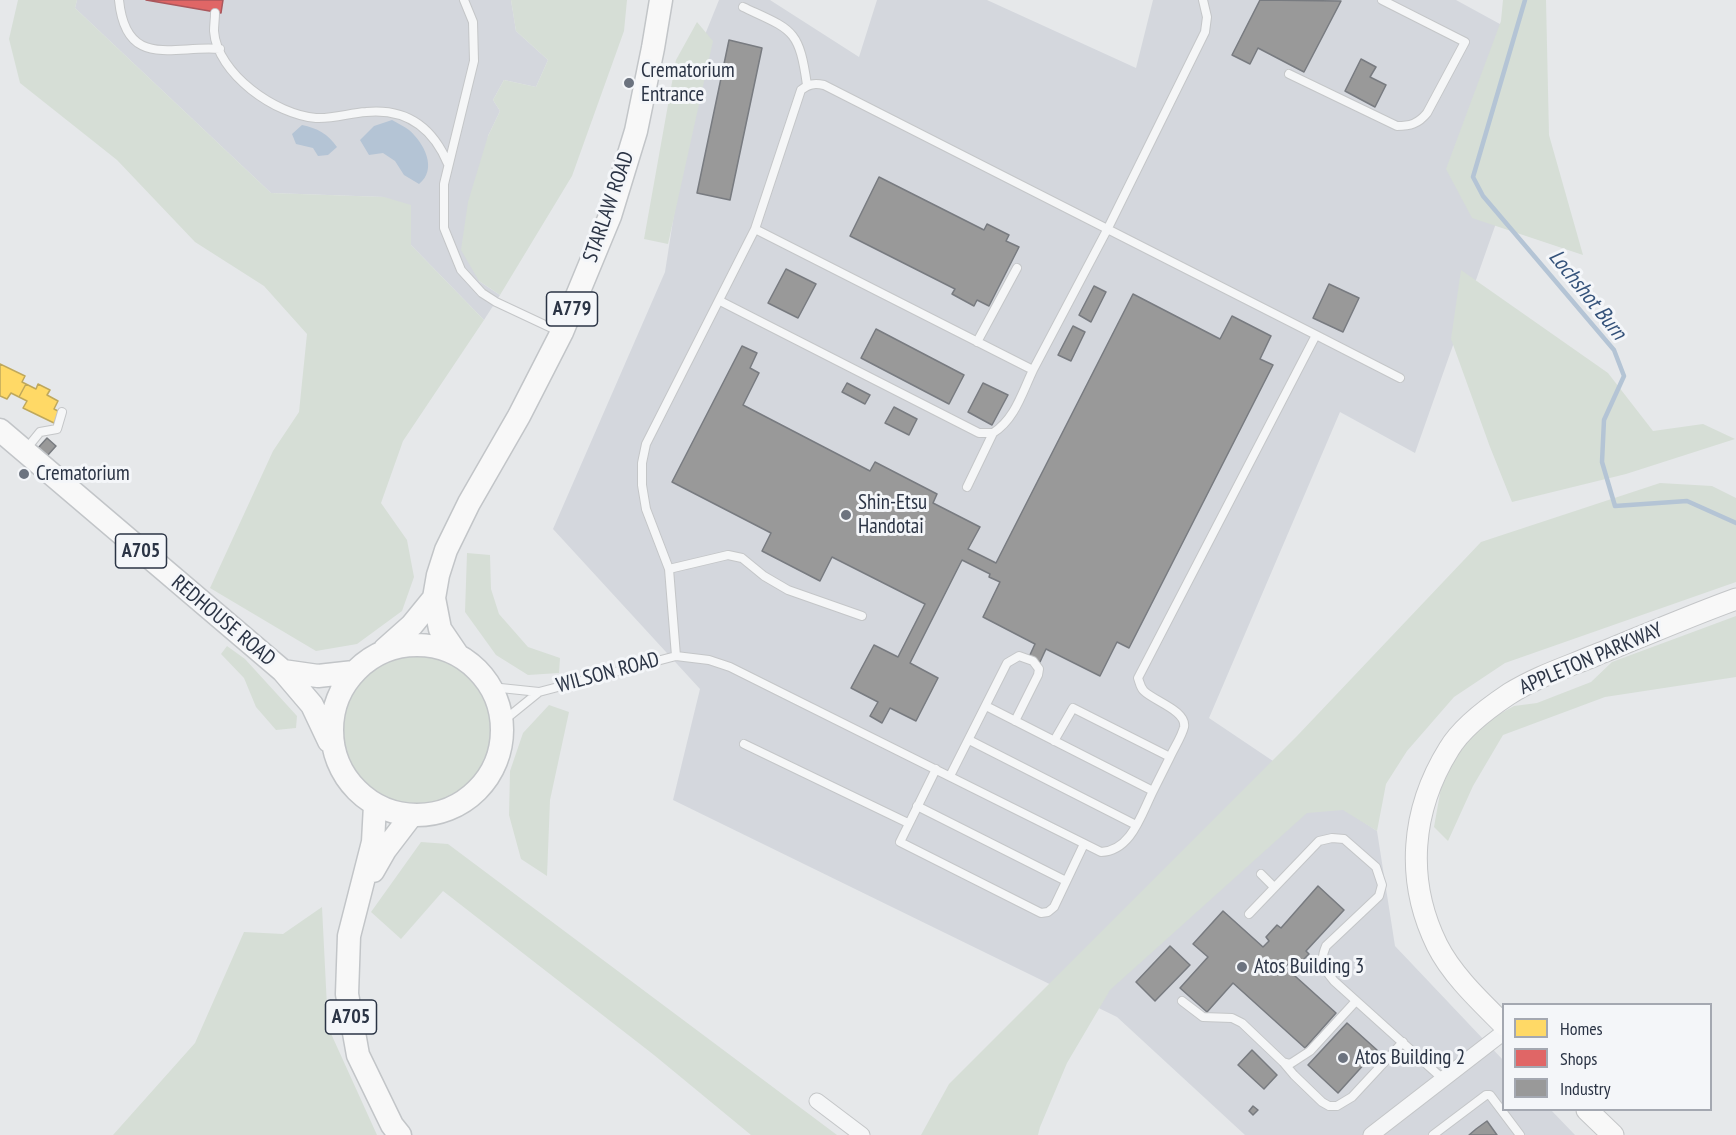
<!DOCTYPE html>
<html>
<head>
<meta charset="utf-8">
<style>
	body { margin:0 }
	#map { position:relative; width:1736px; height:1135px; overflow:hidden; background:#e6e8ea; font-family:"PT Sans Narrow",sans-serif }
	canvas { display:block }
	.legend { position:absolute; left:1502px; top:1003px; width:210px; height:108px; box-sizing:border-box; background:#f4f6f9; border:2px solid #a4a8b1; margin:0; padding:8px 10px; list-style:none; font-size:18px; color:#2b3445 }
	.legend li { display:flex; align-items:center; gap:12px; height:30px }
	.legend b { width:30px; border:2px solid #a4a8b1 }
</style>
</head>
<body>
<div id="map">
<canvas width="1736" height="1135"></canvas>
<ul class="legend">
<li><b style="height:16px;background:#ffd966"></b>Homes</li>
<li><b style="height:16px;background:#e06666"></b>Shops</li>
<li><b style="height:16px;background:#999"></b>Industry</li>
</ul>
</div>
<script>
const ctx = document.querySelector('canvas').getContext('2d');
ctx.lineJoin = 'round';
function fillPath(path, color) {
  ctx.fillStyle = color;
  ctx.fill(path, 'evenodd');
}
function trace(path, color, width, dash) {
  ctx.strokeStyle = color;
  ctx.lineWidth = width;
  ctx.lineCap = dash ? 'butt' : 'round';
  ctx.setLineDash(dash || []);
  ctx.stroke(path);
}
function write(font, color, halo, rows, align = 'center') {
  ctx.font = font + ' "PT Sans Narrow",sans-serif';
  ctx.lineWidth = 6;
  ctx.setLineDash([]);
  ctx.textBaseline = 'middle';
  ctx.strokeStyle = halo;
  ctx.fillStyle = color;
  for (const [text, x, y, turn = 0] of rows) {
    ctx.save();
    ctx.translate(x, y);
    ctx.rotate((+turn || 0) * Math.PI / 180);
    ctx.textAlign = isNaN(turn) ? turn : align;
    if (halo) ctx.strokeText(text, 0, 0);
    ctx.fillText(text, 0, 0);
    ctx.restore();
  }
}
fillPath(new Path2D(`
	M77,0H511L516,31L548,60L536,87L504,80L493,100L500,111L488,136L479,281L500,295L484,320L411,245L384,197L271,193L75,8Z
	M719,0H770L859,57L877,0H987L1136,68L1153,0H1456L1531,41L1519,158L1415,453L1340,412L1209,718L1377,831L1395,946L1503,1060L1504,1110H1551L1575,1135H1245L1117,1017L673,800L700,689L553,529L665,272L700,47Z`), '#d4d7dd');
fillPath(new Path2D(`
	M18,0H77L75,8L271,193L384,197L411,205V245L484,320L403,441L381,503L407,540L414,577L402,611L357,644L316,651L210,588L273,451L299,412L307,334L264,286L195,242L117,160L20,83L9,39Z
	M511,0H627L624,31L572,176L500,295L479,281L461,250L468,202L488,136L500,111L493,100L504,80L536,87L548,60L516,31Z
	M1503,0H1546L1549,135L1583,255L1472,218L1446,169L1501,21Z
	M697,22L713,41L668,244L644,239L676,60Z
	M1461,270L1608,373L1653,431L1703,424L1735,439L1626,474L1512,502L1490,447L1451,339Z
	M1660,483L1712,486L1736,498V582L1505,663L1454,697L1407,751L1386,784L1377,831L1343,810L1307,813L1110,990L1067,1063L1040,1127L1038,1135H921L949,1084L1297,736L1481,542Z
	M467,553L490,555L491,589L499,614L528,647L560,658L559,673L528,675L496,655L465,612Z
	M1736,616V677L1605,697L1503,735L1473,786L1448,841L1434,827L1441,788L1461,747L1489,720L1514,706L1537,703L1591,682L1612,662Z
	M227,646L245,659L297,716L296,728L276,730L256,707L244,678L221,654Z
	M340 731a77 77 0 1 1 154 0a77 77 0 1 1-154 0Z
	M549,705L569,712L550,800L547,876L521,859L509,815L510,771L523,733Z
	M421,842L448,844L837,1135H751L654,1055L443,891L401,939L371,912Z
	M322,907L328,1027L377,1135H113L195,1043L244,932L283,934Z`), '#d6ded6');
fillPath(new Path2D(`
	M392,120C397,123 404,126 409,130C424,143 438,169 419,184L404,175L395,161L383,153L369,155L360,140L374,126Z
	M302,125C317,128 328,134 337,147L328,155L318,156L313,148L296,144L292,134Z`), '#b4c4d5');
const homes = new Path2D(`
	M0,364L25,376L22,382L26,384L19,397L11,393L7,399L0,396Z
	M26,384L36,389L38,384L50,390L47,395L58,401L54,409L60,412L54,423L23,408L27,401L19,397Z`);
fillPath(homes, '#ffd966');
trace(homes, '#bfa85c', 1.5);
const shops = new Path2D(`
	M146,0H223L221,13Z`);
fillPath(shops, '#e06666');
trace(shops, '#aa575c', 1.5);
const industry = new Path2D(`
	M1260,0L1341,1L1304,72L1258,48L1250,64L1232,55Z
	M729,40L762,48L730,200L697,193Z
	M1361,59L1376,67L1370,77L1386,85L1375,107L1345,91Z
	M879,177L984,230L987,224L1009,235L1006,241L1019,247L989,306L977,300L974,306L952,294L955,289L850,236Z
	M786,269L816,284L798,318L768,303Z
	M1329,284L1359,298L1343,332L1313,318Z
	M1094,286L1106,292L1091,322L1079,315Z
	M1133,294L1220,339L1232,316L1271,336L1260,359L1273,365L1129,648L1117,642L1100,676L1046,649L1040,662L1029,657L1035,644L983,617L1000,582L989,577L990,574L962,560L910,663L938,678L916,721L890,708L882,723L870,716L878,702L851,688L874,645L898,657L925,604L832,557L820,581L762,551L771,533L672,482L742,346L757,353L750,368L759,373L743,405L870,471L875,462L937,494L933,503L980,527L968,549L996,563Z
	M1073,326L1085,332L1071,361L1058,355Z
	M876,329L964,375L949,404L861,358Z
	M847,383L870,395L865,404L842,392Z
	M983,383L1008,395L992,425L968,412Z
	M894,407L917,419L909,435L885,423Z
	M47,438L56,446L47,456L38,448Z
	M1318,886L1344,910L1306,951L1309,954L1297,966L1291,961L1285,967L1336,1013L1305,1048L1233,983L1207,1012L1180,988L1208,957L1193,944L1223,911L1263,947L1269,941L1266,937L1277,925L1281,928Z
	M1170,946L1190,965L1155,1001L1136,982Z
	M1347,1023L1377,1050L1338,1093L1308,1065Z
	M1252,1050L1277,1075L1264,1089L1238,1065Z
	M1253,1106L1258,1110L1253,1115L1249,1111Z
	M1487,1121L1497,1135H1469L1476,1129Z`);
fillPath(industry, '#999');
trace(industry, '#787b80', 1.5);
trace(new Path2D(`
	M1525,0L1473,177L1483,196L1614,350L1624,376L1604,420L1602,462L1615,506L1687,501L1736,523`), '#b4c4d5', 4.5);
const lane = new Path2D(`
	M119,0C126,70 173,45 220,49
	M464,0L473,22L474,61L444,184V228L461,270L482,293L496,302L560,332
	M743,7C792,30 799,28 807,85
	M215,13C215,19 214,25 214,31C217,74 276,115 316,118C333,119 350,113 366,112C407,108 433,128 448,164
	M1289,74L1397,126C1410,126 1418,124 1427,113L1465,42L1382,0
	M755,229L1033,370C1022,393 1015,419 993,433
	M720,301L979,433H993L967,487
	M977,342L1017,268
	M1033,370L1108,228L1205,32L1207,17L1203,0
	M27,448L40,432L57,429L62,412
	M669,569L728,555L742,558L764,576L788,590L862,616
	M491,687L539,692L502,722
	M539,692L676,656
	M986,706L1153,791C1141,815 1131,851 1101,852L730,667L709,660L676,656L669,569L646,509L642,485V463L646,444L755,229L801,90C809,84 814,83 824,85L1316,335
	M969,740L1136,825
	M1054,741L1073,708L1170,757L1153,791
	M744,744L908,823
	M1170,757C1174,748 1182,736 1184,727C1187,711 1154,701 1144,691C1140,687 1140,683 1138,678L1316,335L1400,378
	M936,769L900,842L1041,913L1048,912L1054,907L1084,844
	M950,776L1007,663L1019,656L1033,661L1039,669L1038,675L1015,721
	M917,806L1066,881
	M1261,874L1274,887
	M1249,914L1319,841L1332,838L1344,839L1376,867L1382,885L1379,896L1326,946C1319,962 1324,969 1334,981L1443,1079
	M1182,1001L1203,1017L1232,1018L1242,1023L1283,1062L1294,1075L1322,1102L1329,1106H1337L1352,1097L1403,1042
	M1283,1062L1290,1064L1310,1051L1356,1001
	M1433,1135L1486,1095H1490L1520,1135`);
const street = new Path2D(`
	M817,1101L862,1135
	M1371,1135L1504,1032`);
const secondary = new Path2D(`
	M1504,1025C1480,1001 1452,975 1437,945C1405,880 1411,810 1449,749C1462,727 1488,708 1509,694C1536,677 1567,667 1596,655C1643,636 1689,616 1736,599
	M1587,1110L1613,1135`);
const primary = new Path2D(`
	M0,430L283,671L312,705L329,741
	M332 730a85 85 0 1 1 170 0a85 85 0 1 1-170 0Z
	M385,649L412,625L434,598
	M457,654L440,629L434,598L438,575L446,550L469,503L519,416L562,332L610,216L636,131L653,48L661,0
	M283,671L318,676L354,672
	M375,805L373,842L349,936L347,994L358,1055L392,1125L400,1135
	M373,871L385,850L411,816`);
trace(lane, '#c4c6c8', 10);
trace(street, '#c4c6c8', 17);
trace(secondary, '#c4c6c8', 23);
trace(primary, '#c2c5c8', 25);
trace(lane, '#f5f6f7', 8);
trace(street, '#f5f6f7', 15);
trace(secondary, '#f8f8f8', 21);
trace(primary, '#f8f8f8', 22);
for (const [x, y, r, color] of [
	[629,83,6,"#6c737f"],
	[24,474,6,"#6c737f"],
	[846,515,6,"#6c737f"],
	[1242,967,6,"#6c737f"],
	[1343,1058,6,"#6c737f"]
]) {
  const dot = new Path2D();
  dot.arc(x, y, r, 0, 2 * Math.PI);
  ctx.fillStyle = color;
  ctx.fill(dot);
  trace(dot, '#f4f6f9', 2);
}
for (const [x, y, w] of [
	[572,309,51],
	[141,551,51],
	[351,1017,51]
]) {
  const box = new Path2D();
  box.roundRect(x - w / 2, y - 17, w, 34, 4.5);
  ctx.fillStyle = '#f4f6f9';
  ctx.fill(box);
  trace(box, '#2b3445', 1.5);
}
write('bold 20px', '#2b3445', null, [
	["A779",572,309],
	["A705",141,551],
	["A705",351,1017]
]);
write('21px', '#2b3445', '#f4f6f9', [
	["Crematorium",641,71],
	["Entrance",641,95],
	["Crematorium",36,474],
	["Shin-Etsu",858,503],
	["Handotai",858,527],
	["Atos Building 3",1254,967],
	["Atos Building 2",1355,1058]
], 'left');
write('21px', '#2b3445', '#f4f6f9', [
	["STARLAW ROAD",609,207,-71],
	["REDHOUSE ROAD",223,621,40],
	["APPLETON PARKWAY",1591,659,-23],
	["WILSON ROAD",608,673,-15]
]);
write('italic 22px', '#34527a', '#f4f6f9', [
	["Lochshot Burn",1587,295,51]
]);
</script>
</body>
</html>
